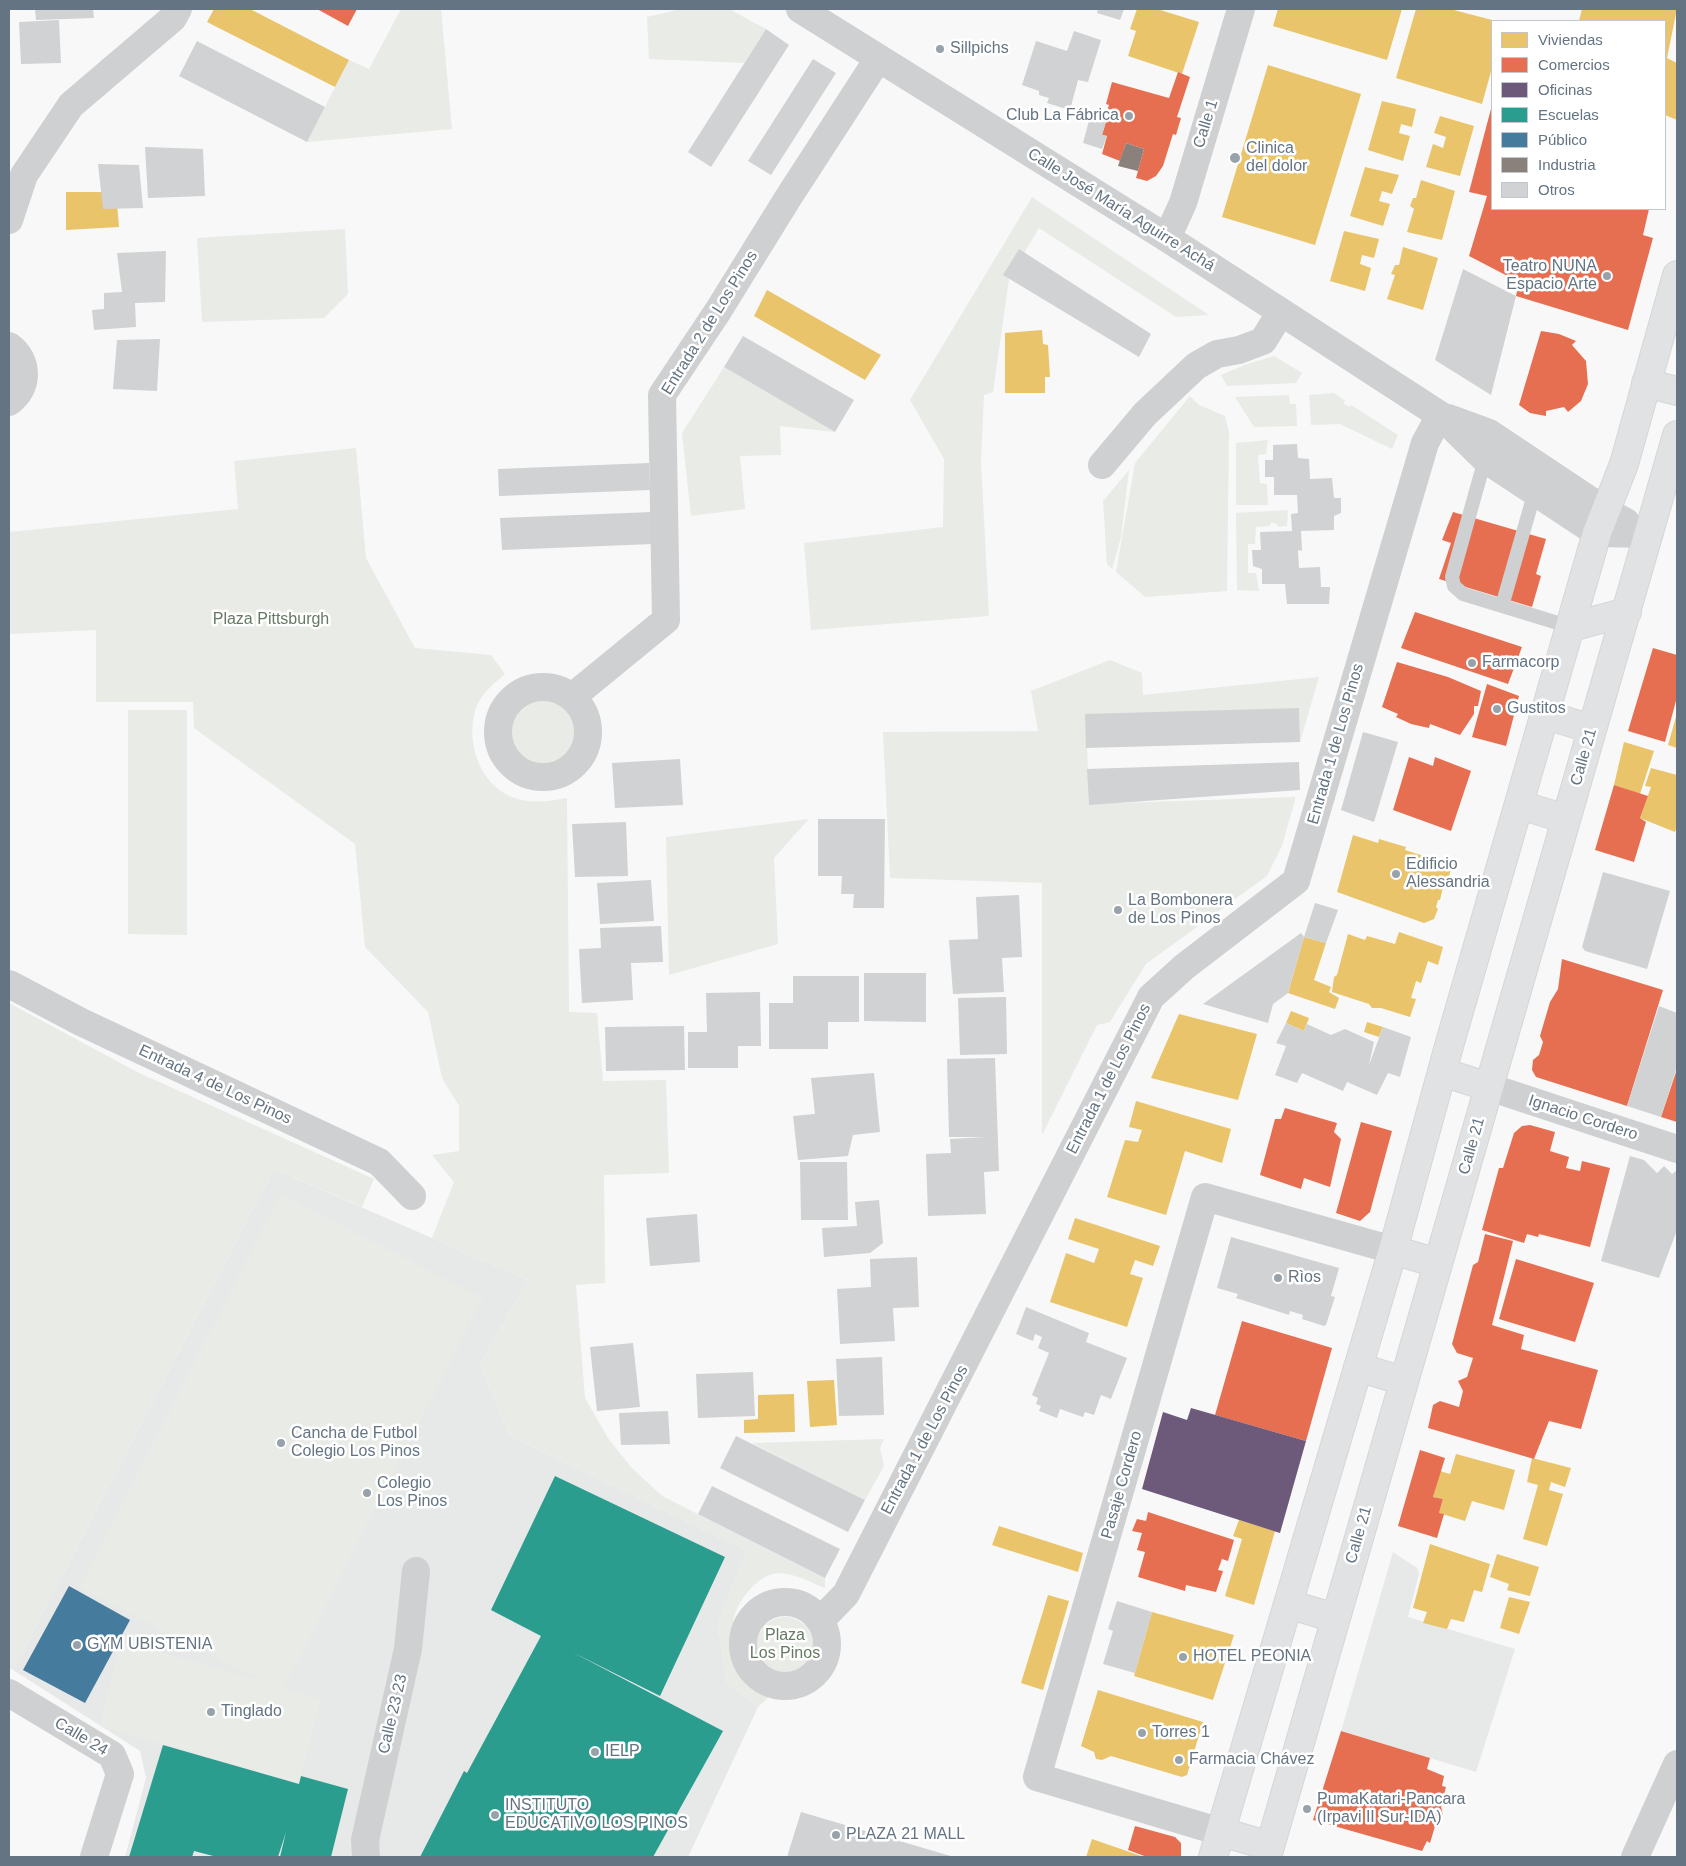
<!DOCTYPE html>
<html>
<head>
<meta charset="utf-8">
<style>
	body { margin:0 }
	#map { position:relative; width:1686px; height:1866px; overflow:hidden; background:#f8f8f8; font-family:Helvetica,sans-serif }
	canvas { display:block }
	.frame { position:absolute; inset:0; border:10px solid #647482; pointer-events:none }
	.legend { position:absolute; left:1491px; top:20px; width:175px; height:190px; box-sizing:border-box; background:#fff; border:1px solid #c1c7cd; margin:0; padding:6px 9px; list-style:none; font-size:15px; color:#647482 }
	.legend li { display:flex; align-items:center; gap:10px; height:25px }
	.legend b { width:25px; border:1px solid #c1c7cd }
</style>
</head>
<body>
<div id="map">
<canvas width="1686" height="1866"></canvas>
<div class="frame"></div>
<ul class="legend">
<li><b style="height:14px;background:#e9c46a"></b>Viviendas</li>
<li><b style="height:14px;background:#e76f51"></b>Comercios</li>
<li><b style="height:14px;background:#6d597a"></b>Oficinas</li>
<li><b style="height:14px;background:#2a9d8f"></b>Escuelas</li>
<li><b style="height:14px;background:#457b9d"></b>Público</li>
<li><b style="height:14px;background:#8a817c"></b>Industria</li>
<li><b style="height:14px;background:#d0d2d3"></b>Otros</li>
</ul>
</div>
<script>
const ctx = document.querySelector('canvas').getContext('2d');
ctx.lineJoin = 'round';
function fillPath(path, color) {
  ctx.fillStyle = color;
  ctx.fill(path, 'evenodd');
}
function trace(path, color, width, dash) {
  ctx.strokeStyle = color;
  ctx.lineWidth = width;
  ctx.lineCap = dash ? 'butt' : 'round';
  ctx.setLineDash(dash || []);
  ctx.stroke(path);
}
function write(font, color, halo, rows, align = 'center') {
  ctx.font = font + ' Helvetica,sans-serif';
  ctx.lineWidth = 5;
  ctx.setLineDash([]);
  ctx.textBaseline = 'middle';
  ctx.strokeStyle = halo;
  ctx.fillStyle = color;
  for (const [text, x, y, turn = 0] of rows) {
    ctx.save();
    ctx.translate(x, y);
    ctx.rotate((+turn || 0) * Math.PI / 180);
    ctx.textAlign = isNaN(turn) ? turn : align;
    if (halo) ctx.strokeText(text, 0, 0);
    ctx.fillText(text, 0, 0);
    ctx.restore();
  }
}
fillPath(new Path2D(`
	M274,1169L528,1280L480,1364L509,1435L747,1551L718,1623L727,1683L758,1707L688,1857H125L146,1778L140,1751L13,1670Z
	M1393,1552L1417,1568L1419,1574L1408,1617L1515,1649L1476,1772L1341,1731Z`), '#e7e8e8');
fillPath(new Path2D(`
	M401,9H441L452,129L307,142L349,60L369,69Z
	M681,9H729L766,29L744,63L649,59L647,17Z
	M1032,197L1209,315L1176,317L1039,228L1009,279L993,392L984,395L981,461L989,616L811,630L804,543L943,527L944,459L910,400Z
	M345,229L348,294L324,318L202,322L197,238Z
	M1274,356L1302,373L1296,383L1227,386L1221,375L1247,364Z
	M724,367L835,432L780,426L781,455L740,456L745,509L691,516L682,433Z
	M1334,393L1345,401L1344,404L1350,407L1351,405L1398,435L1392,449L1340,424L1311,425L1309,395Z
	M1289,395L1290,404H1296L1297,426L1254,427L1235,397Z
	M1190,396L1199,405L1225,416L1229,432L1227,591L1145,597L1116,572L1135,463Z
	M1268,440L1266,454L1258,455L1260,483L1267,484L1268,505H1236V443Z
	M356,448L366,558L415,648L491,655L505,674C494,683 481,694 476,708C464,744 482,792 522,800C538,803 551,801 567,798L569,1012L597,1013L603,1081L666,1080L669,1173L604,1175L605,1283L576,1285L585,1398L608,1438L631,1467L662,1496L825,1578V1588C810,1582 794,1573 778,1573C757,1575 736,1602 733,1622C730,1636 737,1665 747,1677C752,1684 765,1689 772,1694L758,1707L727,1683L718,1623L747,1551L509,1435L480,1364L528,1280L432,1238L454,1182L432,1155L459,1151V1106L442,1078L428,1012L365,947L355,844L194,728L193,702H96V630L9,634V532L238,509L234,461Z
	M1129,470L1121,537L1112,569L1107,564L1103,501Z
	M1288,510L1287,526L1278,527L1277,524L1271,522L1270,526L1256,527L1255,544H1248V573H1256L1259,591L1237,590L1236,513Z
	M1110,660L1142,673L1143,695L1319,677L1300,742L1299,708L1086,715L1089,804L1295,797V800L1282,846L1267,876L1146,964L1110,1022L1097,1025L1042,1135V883L890,878L883,732L1038,731L1031,691Z
	M510 730a33 33 0 1 1 66 0a33 33 0 1 1-66 0Z
	M128,710H187V935L128,934Z
	M809,819L774,858L778,944L669,975L666,837Z
	M9,1003L137,1072L374,1179L362,1207L274,1169L13,1670L9,1667Z
	M280,1194L483,1298L284,1688L321,1699L299,1784L100,1726L121,1641L262,1681L79,1588Z
	M884,1439L880,1448L884,1466L865,1500L752,1443Z
	M757 1645a28 28 0 1 1 56 0a28 28 0 1 1-56 0Z`), '#e8ebe6');
fillPath(new Path2D(`
	M214,9H250L349,60L335,87L207,22Z
	M1137,9H1157L1199,22L1182,74L1128,56L1136,31L1130,29Z
	M1278,9H1402L1387,60L1273,26Z
	M1416,9H1450L1492,20V68L1482,104L1396,78Z
	M1582,9H1677L1667,58L1677,63V120L1665,115V21H1579Z
	M1268,65L1361,94L1315,245L1222,217Z
	M1382,101L1416,109L1412,127L1401,124L1399,133L1410,136L1403,161L1368,150Z
	M1440,116L1474,126L1460,176L1426,167L1433,144L1443,148L1446,137L1434,133Z
	M1365,167L1399,175L1392,194L1382,191L1379,201L1390,204L1383,226L1350,216Z
	M1421,180L1455,191L1442,240L1407,232L1414,209L1410,206L1413,198H1416Z
	M66,192H116L119,227L66,230Z
	M1556,222L1632,242L1615,310L1543,291L1553,251L1549,248Z
	M1344,231L1379,239L1374,258L1362,255L1360,264L1371,268L1365,291L1330,281Z
	M1403,247L1438,258L1423,310L1387,299L1395,275L1391,274L1395,265H1399Z
	M767,290L881,355L865,380L754,316Z
	M1042,330L1043,344L1048,345L1050,377H1045V393H1005V333Z
	M1677,713V748L1668,745Z
	M1624,742L1654,751L1640,794L1614,785Z
	M1651,768L1677,775V826L1675,832L1640,818L1651,787L1645,786Z
	M1353,835L1378,843L1379,839L1406,847L1405,850L1452,865L1447,884L1444,883L1440,900H1438L1436,907L1438,909L1434,919L1424,923L1337,892Z
	M1399,932L1443,947L1438,965L1428,961L1421,983L1416,981L1411,998L1416,999L1410,1017L1381,1008H1372L1369,1004L1332,992L1334,977L1337,975L1348,934L1365,940L1367,936L1395,944Z
	M1304,937L1326,943L1314,980L1331,987L1329,992L1339,998L1335,1009L1288,993Z
	M1291,1011L1309,1018L1304,1031L1286,1023Z
	M1179,1014L1257,1034L1238,1100L1151,1078Z
	M1367,1022L1383,1027L1379,1037L1364,1032Z
	M1136,1101L1231,1129L1222,1163L1185,1151L1166,1215L1107,1197L1125,1140L1138,1142L1142,1130L1129,1127Z
	M1075,1218L1160,1246L1153,1266L1135,1260L1130,1274L1143,1278L1127,1327L1050,1302L1066,1253L1094,1263L1099,1249L1068,1239Z
	M834,1380L837,1425L810,1427L807,1381Z
	M794,1394L795,1432L744,1433V1420L758,1419V1395Z
	M1456,1454L1515,1470L1504,1510L1472,1501L1465,1521L1439,1513L1443,1499L1433,1497L1440,1471L1450,1474Z
	M1532,1458L1571,1468L1565,1487L1551,1482L1549,1490L1563,1494L1547,1546L1523,1539L1538,1485L1527,1482Z
	M1239,1520L1275,1531L1254,1605L1225,1596L1242,1539L1233,1536Z
	M999,1526L1083,1553L1078,1572L992,1545Z
	M1430,1544L1490,1564L1482,1592L1474,1590L1464,1622L1451,1619L1447,1629L1423,1623L1427,1612L1413,1608Z
	M1497,1554L1539,1567L1530,1596L1507,1590L1509,1584L1490,1577Z
	M1048,1595L1069,1601L1043,1690L1021,1683Z
	M1509,1597L1530,1602L1519,1634L1500,1628Z
	M1152,1612L1234,1635L1213,1700L1134,1676Z
	M1098,1690L1203,1722L1187,1775L1182,1777L1111,1756L1102,1760L1096,1759L1094,1752L1081,1746Z
	M1092,1839L1144,1857H1086Z`), '#e9c46a');
fillPath(new Path2D(`
	M317,9H357L348,26Z
	M1178,72L1190,77L1177,117L1181,118L1176,135L1173,134L1163,166L1156,176L1147,181L1136,178L1144,149L1126,143L1120,161L1102,154L1107,136L1102,135L1108,115L1106,114L1109,105L1106,104L1112,82L1169,98Z
	M1492,105V209H1649L1643,235L1653,238L1628,330L1516,296L1519,282L1469,256L1487,196L1469,192Z
	M1541,331L1559,334L1576,341L1572,345L1586,361L1588,384L1581,401L1568,412L1564,407L1546,411V416L1530,413L1519,405Z
	M1453,512L1546,539L1536,574L1541,576L1532,607L1439,579L1451,543L1442,540Z
	M1415,612L1522,647L1508,684L1401,648Z
	M1653,648L1677,655V697L1665,742L1628,731Z
	M1397,662L1448,677L1481,691L1478,706H1474V714L1460,735L1430,724L1429,728L1411,724L1396,717L1398,714L1382,707Z
	M1487,684L1519,696L1506,746L1472,737Z
	M1409,757L1433,766L1435,757L1471,771L1451,831L1393,810Z
	M1614,785L1648,796L1640,818L1646,822L1634,862L1595,850Z
	M1562,959L1663,990L1627,1106L1536,1077L1532,1070L1533,1060L1539,1055L1543,1042L1540,1036L1550,1002L1558,989Z
	M1677,1069V1122L1661,1117Z
	M1285,1108L1337,1123L1334,1132L1341,1139L1330,1187L1304,1178L1301,1189L1260,1175L1275,1119H1281Z
	M1361,1122L1392,1131L1370,1212L1360,1221L1336,1213Z
	M1530,1125L1555,1132L1550,1151L1569,1157L1566,1168L1580,1171L1582,1161L1610,1168L1590,1247L1539,1234L1538,1237L1527,1234L1524,1243L1482,1230L1499,1168H1503L1514,1133L1522,1126Z
	M1485,1234L1513,1241L1492,1325L1524,1335L1521,1349L1598,1370L1581,1429L1549,1421L1534,1459L1428,1428L1433,1405L1440,1401L1459,1407L1463,1391L1458,1381L1467,1377L1473,1358L1457,1353L1452,1344L1473,1265L1478,1262Z
	M1516,1259L1594,1283L1575,1342L1499,1319Z
	M1242,1321L1332,1348L1306,1441L1215,1415Z
	M1214,1424L1245,1434L1263,1444L1281,1450L1269,1488L1253,1482L1251,1486L1257,1488L1250,1507L1197,1491L1199,1482L1196,1481Z
	M1420,1450L1445,1458L1433,1497L1443,1499L1439,1513L1444,1514L1437,1538L1398,1526Z
	M1148,1512L1234,1540L1228,1561L1222,1559L1218,1570L1223,1571L1216,1592L1186,1585L1185,1591L1138,1577L1145,1552L1137,1550L1142,1533L1132,1531L1137,1519L1146,1521Z
	M1341,1731L1430,1758L1427,1769L1444,1776L1442,1786L1446,1787L1441,1806L1443,1815L1436,1823L1430,1843L1427,1841L1422,1851L1313,1820Z
	M1135,1826L1175,1837L1181,1843V1857H1147L1128,1850Z`), '#e76f51');
fillPath(new Path2D(`
	M1191,1408L1306,1441L1280,1533L1142,1489L1163,1412L1187,1420Z`), '#6d597a');
fillPath(new Path2D(`
	M555,1476L725,1557L660,1696L572,1652L723,1731L653,1857H420L464,1771L467,1773L541,1636L491,1610Z
	M163,1745L299,1784L301,1776L348,1789L331,1857H280L286,1832L278,1857H217L194,1851L192,1857H129Z`), '#2a9d8f');
fillPath(new Path2D(`
	M69,1586L130,1620L85,1703L23,1670Z`), '#457b9d');
fillPath(new Path2D(`
	M1126,143L1144,149L1138,171L1118,166Z`), '#8a817c');
fillPath(new Path2D(`
	M35,9H93L94,18L36,20Z
	M1098,9H1124L1120,20L1097,13Z
	M59,20L61,63L21,64L19,22Z
	M766,29L789,45L711,167L688,152Z
	M1074,31L1101,40L1088,82L1078,80L1070,110L1047,103L1049,98L1039,95V91L1022,85L1036,41L1067,51Z
	M197,41L325,107L307,142L179,76Z
	M813,59L836,73L771,175L748,161Z
	M1092,109L1108,115L1102,135L1107,136L1102,149L1083,143Z
	M145,147L203,149L205,196L148,198Z
	M98,164L139,165L143,208L103,209Z
	M1019,249L1151,334L1139,357L1003,275Z
	M166,251L165,302L135,303L136,327L94,330L92,310L104,309V293L122,292L117,253Z
	M1463,269L1516,296L1491,395L1435,360Z
	M743,336L854,400L835,432L724,367Z
	M160,339L157,391L113,389L117,340Z
	M1297,444L1298,458L1309,459L1310,479L1332,478L1334,498H1341V513L1334,516V530L1301,531L1302,551L1298,550L1299,568L1320,567L1321,587H1330L1329,604H1287L1285,584H1262V569L1253,566L1252,550H1261L1260,532L1292,531L1291,514L1298,513L1297,495H1274V477H1265V460H1273V445Z
	M649,463L650,490L499,496L498,469Z
	M652,512L653,544L502,550L500,518Z
	M1299,708L1300,742L1086,748L1085,714Z
	M1363,732L1398,742L1374,822L1341,810Z
	M680,759L683,805L615,808L612,763Z
	M1299,762L1300,790L1089,805L1087,769Z
	M818,819H885L884,908H853L854,894H841L842,876H818Z
	M626,822L628,876L575,877L572,824Z
	M1603,872L1670,891L1647,969L1585,951L1582,947Z
	M651,880L654,921L600,924L597,883Z
	M1019,895L1022,957L1002,958L1004,992L953,994L949,940L978,939L976,897Z
	M1315,903L1338,910L1326,943L1304,937L1288,993L1273,1004L1268,1023L1203,1004L1301,933L1304,937Z
	M661,926L663,962L631,963L633,1000L582,1003L579,949L601,948L600,928Z
	M864,973H926V1022L864,1021Z
	M793,976H859V1022H828V1049H769V1003H793Z
	M760,992L761,1046H738V1068H688V1032H707L706,993Z
	M1006,997L1007,1054L960,1055L958,998Z
	M1659,1006L1677,1013V1067L1661,1117L1627,1106Z
	M1286,1023L1304,1031L1307,1024L1331,1035L1345,1029L1374,1042L1369,1065L1383,1027L1411,1037L1400,1077L1388,1073L1377,1095L1347,1082L1343,1091L1302,1073L1297,1083L1275,1075L1286,1046L1276,1043Z
	M684,1026L685,1070L606,1071L605,1027Z
	M995,1058L999,1171L984,1172L986,1214L928,1216L926,1154L951,1153L950,1139L986,1137H949L947,1059Z
	M874,1073L880,1132L853,1135L848,1156L798,1160L793,1116L815,1114L811,1078Z
	M1630,1156L1644,1160L1657,1173L1664,1166L1672,1174L1677,1170V1230L1659,1278L1601,1261Z
	M800,1162H847L848,1220H801Z
	M879,1200L883,1243L870,1253L824,1257L822,1228L857,1226L855,1202Z
	M697,1214L700,1262L650,1266L646,1218Z
	M1231,1237L1339,1268L1331,1296L1335,1297L1326,1325L1324,1326L1302,1319L1303,1315L1290,1311L1289,1315L1236,1298L1238,1294L1217,1288Z
	M917,1257L919,1307L893,1308L895,1341L840,1344L837,1289L871,1287L870,1259Z
	M1026,1307L1089,1333L1086,1342L1127,1358L1111,1399L1101,1395L1094,1415L1085,1412L1083,1417L1060,1409L1057,1418L1039,1411L1041,1406L1036,1404L1038,1398L1032,1395L1049,1353L1038,1348L1042,1337L1035,1334L1033,1341L1016,1334Z
	M633,1343L640,1407L597,1411L590,1347Z
	M882,1357L884,1415L839,1416L836,1359Z
	M753,1372L755,1416L698,1418L696,1374Z
	M668,1411L670,1444L621,1445L619,1413Z
	M736,1436L865,1500L848,1532L720,1468Z
	M712,1486L840,1549L825,1578L698,1514Z
	M1117,1601L1152,1612L1135,1673L1103,1664L1113,1631L1108,1629Z
	M801,1812L954,1857H787Z`), '#d0d2d3');
const secondary = new Path2D(`
	M1646,383L1677,391
	M1571,627L1627,612
	M1546,715L1592,729
	M1520,805L1566,819
	M1442,1072L1489,1087
	M1393,1250L1437,1263
	M1358,1367L1403,1381
	M1288,1604L1335,1618
	M1221,1832L1270,1846
	M1213,1857L1393,1250L1449,1046L1597,533L1624,464L1677,275
	M1267,1857L1677,435`);
trace(secondary, '#d5d6d7', 30);
trace(new Path2D(`
	M1485,459L1452,577L1454,586L1463,594L1571,627
	M1502,606L1535,491`), '#ced0d1', 14);
trace(new Path2D(`
	M9,220L24,175L71,105L173,18L178,9
	M1167,238L1183,203L1241,9
	M9,346C29,360 29,388 9,402
	M1102,465L1145,414L1196,366L1217,354L1239,350L1263,341L1281,312
	M498 732a45 45 0 1 1 90 0a45 45 0 1 1-90 0Z
	M572,697L666,620L662,395L718,311L788,198L878,59
	M9,984L81,1022L379,1162L412,1196
	M1489,1087L1677,1149
	M743 1644a42 42 0 1 1 84 0a42 42 0 1 1-84 0Z
	M820,1621L846,1594L1151,997L1184,967L1296,881L1425,443L1440,415
	M9,1693L112,1755L120,1774L94,1857
	M1221,1832L1037,1777L1205,1197L1393,1250
	M366,1857L365,1840L408,1649L416,1571
	M1635,1857L1677,1764`), '#ced0d1', 28);
trace(new Path2D(`
	M800,9L1167,238L1440,415L1485,459L1597,533L1649,534
	M1448,418L1489,433L1606,511L1626,522`), '#ced0d1', 28);
trace(secondary, '#e1e2e3', 28);
for (const [x, y, r, color] of [
	[940,49,5,"#98a2ab"],
	[1129,116,5,"#98a2ab"],
	[1235,158,6,"#98a2ab"],
	[1607,276,5,"#98a2ab"],
	[1472,663,5,"#98a2ab"],
	[1497,709,5,"#98a2ab"],
	[1396,874,5,"#98a2ab"],
	[1118,910,5,"#98a2ab"],
	[1278,1278,5,"#98a2ab"],
	[281,1443,5,"#98a2ab"],
	[367,1493,5,"#98a2ab"],
	[77,1645,5,"#98a2ab"],
	[1183,1657,5,"#98a2ab"],
	[211,1712,5,"#98a2ab"],
	[1142,1733,5,"#98a2ab"],
	[595,1752,5,"#98a2ab"],
	[1179,1760,5,"#98a2ab"],
	[1307,1809,5,"#98a2ab"],
	[495,1815,5,"#98a2ab"],
	[836,1835,5,"#98a2ab"]
]) {
  const dot = new Path2D();
  dot.arc(x, y, r, 0, 2 * Math.PI);
  ctx.fillStyle = color;
  ctx.fill(dot);
  trace(dot, '#fff', 2);
}
write('16px', '#647482', '#fff', [
	["Sillpichs",950,49],
	["Club La Fábrica",1119,116,"right"],
	["Clinica",1246,149],
	["del dolor",1246,167],
	["Teatro NUNA",1597,267,"right"],
	["Espacio Arte",1597,285,"right"],
	["Farmacorp",1482,663],
	["Gustitos",1507,709],
	["Edificio",1406,865],
	["Alessandria",1406,883],
	["La Bombonera",1128,901],
	["de Los Pinos",1128,919],
	["Rìos",1288,1278],
	["Cancha de Futbol",291,1434],
	["Colegio Los Pinos",291,1452],
	["Colegio",377,1484],
	["Los Pinos",377,1502],
	["GYM UBISTENIA",87,1645],
	["HOTEL PEONIA",1193,1657],
	["Tinglado",221,1712],
	["Torres 1",1152,1733],
	["IELP",605,1752],
	["Farmacia Chávez",1189,1760],
	["PumaKatari-Pancara",1317,1800],
	["(Irpavi II Sur-IDA)",1317,1818],
	["INSTITUTO",505,1806],
	["EDUCATIVO LOS PINOS",505,1824],
	["PLAZA 21 MALL",846,1835]
], 'left');
write('16px', '#647482', '#fff', [
	["Calle 1",1206,124,-73],
	["Calle José María Aguirre Achá",1121,210,32],
	["Entrada 2 de Los Pinos",710,323,-58],
	["Entrada 1 de Los Pinos",1336,744,-74],
	["Calle 21",1584,757,-74],
	["Entrada 1 de Los Pinos",1109,1079,-63],
	["Entrada 4 de Los Pinos",215,1085,25],
	["Ignacio Cordero",1583,1118,18],
	["Calle 21",1472,1146,-74],
	["Entrada 1 de Los Pinos",925,1440,-62],
	["Pasaje Cordero",1122,1485,-74],
	["Calle 21",1359,1535,-74],
	["Calle 23 23",393,1714,-77],
	["Calle 24",81,1737,31]
]);
write('16px', '#667a63', '#fff', [
	["Plaza Pittsburgh",271,620],
	["Plaza",785,1636],
	["Los Pinos",785,1654]
]);
</script>
</body>
</html>
